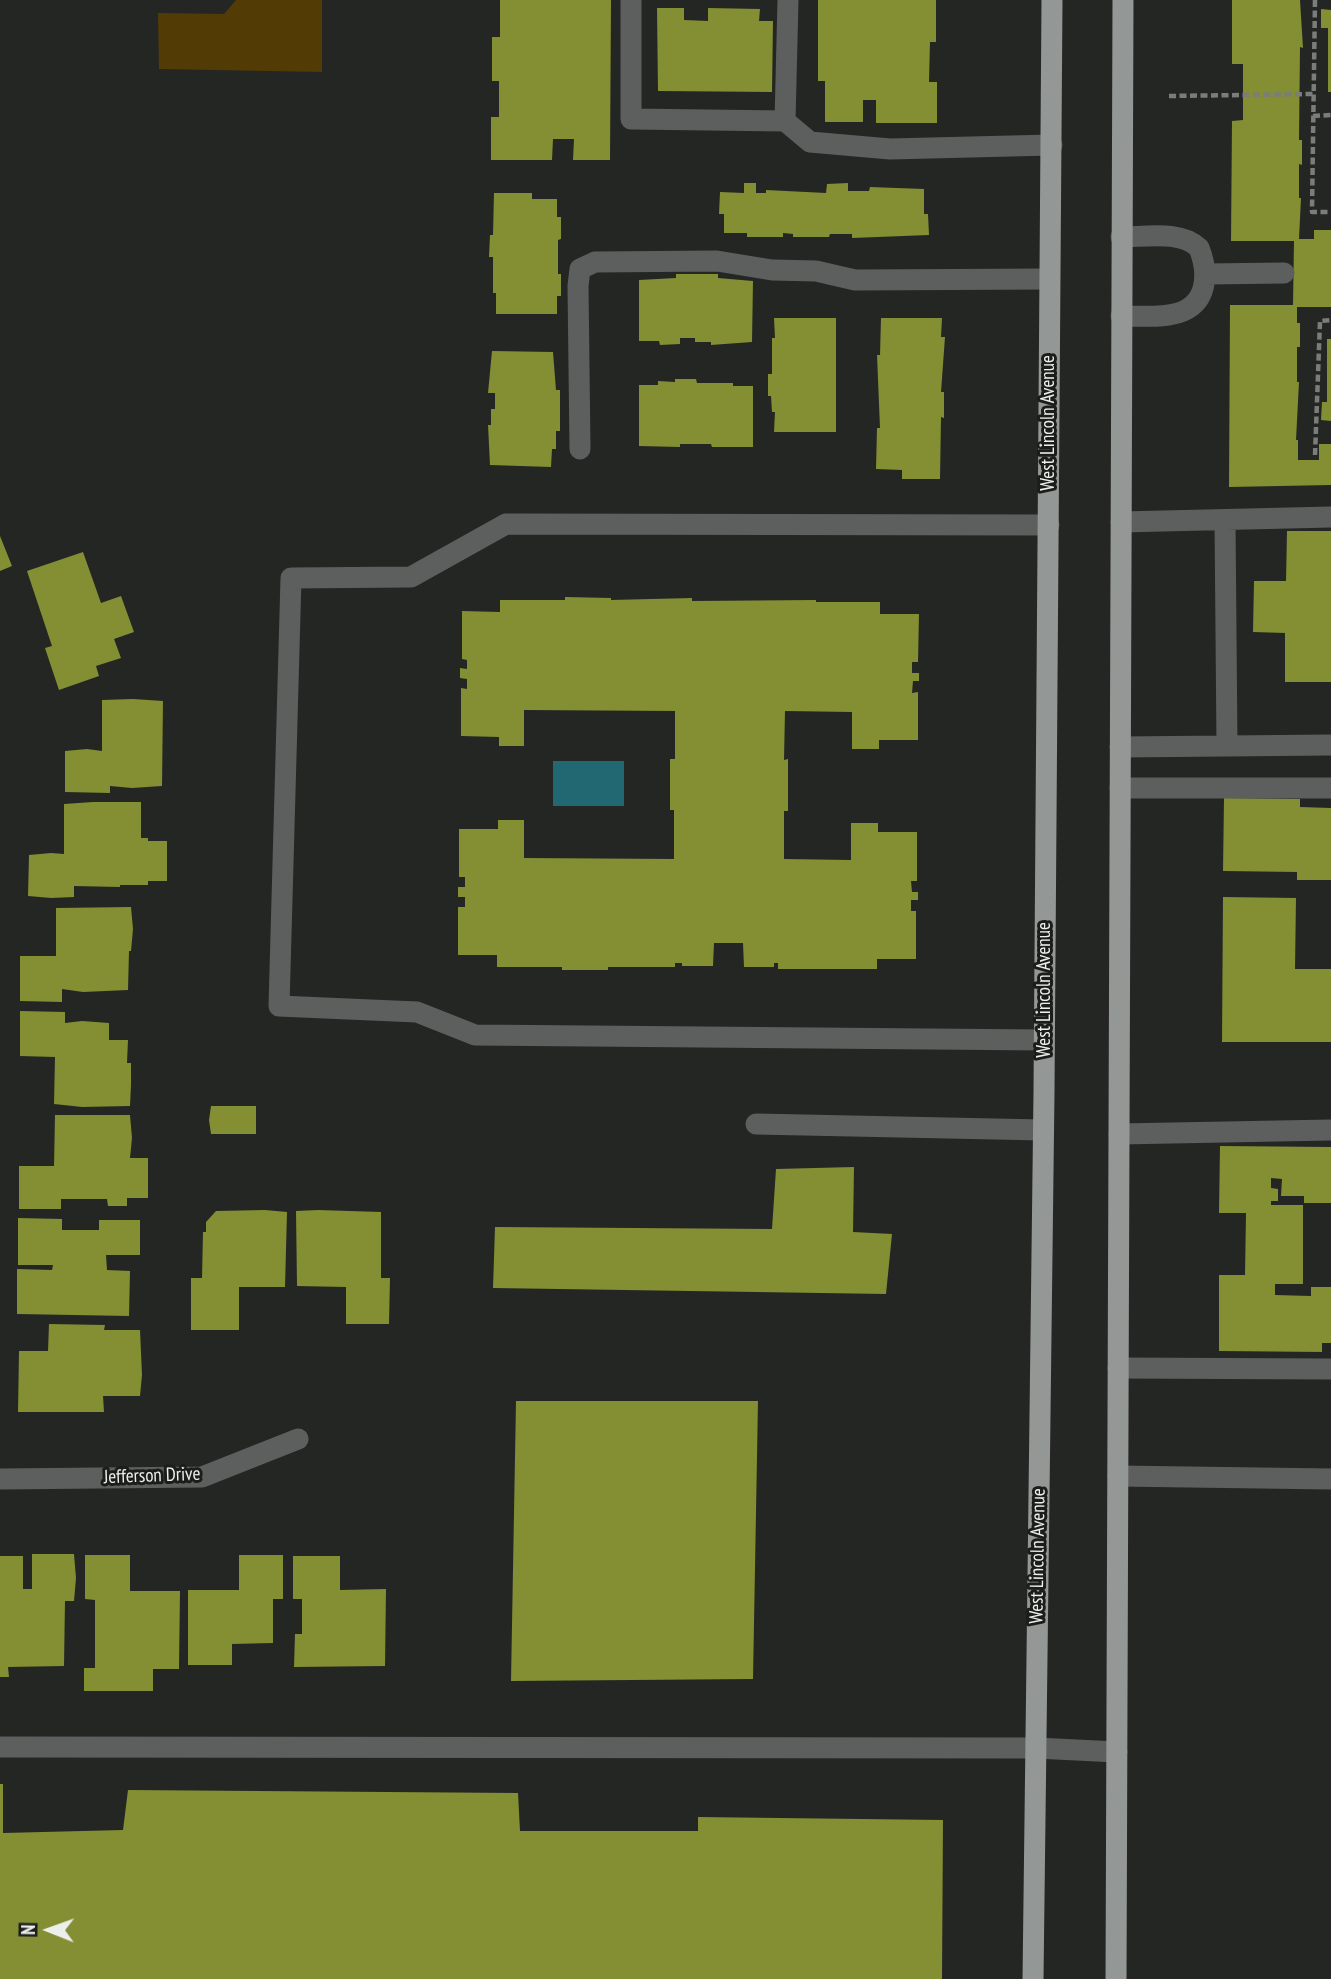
<!DOCTYPE html>
<html>
<head>
<meta charset="utf-8">
<style>
	body { margin:0 }
	#map { position:relative; width:1331px; height:1979px; overflow:hidden; background:#242624; font-family:"PT Sans Narrow",sans-serif }
	canvas { display:block }
	.north { position:absolute; left:14px; top:1895px; width:70px; height:70px; -webkit-text-stroke:5px #1b1d1b; paint-order:stroke; rotate:271deg; font-size:19px; font-weight:700; line-height:28px; text-align:center; color:#edefed }
	.north::after { content:''; display:block; margin:auto; width:24px; height:32px; background:#edefed; clip-path:polygon(50% 0,100% 100%,50% 72%,0 100%) }
</style>
</head>
<body>
<div id="map">
<canvas width="1331" height="1979"></canvas>
<div class="north">N</div>
</div>
<script>
const ctx = document.querySelector('canvas').getContext('2d');
ctx.lineJoin = 'round';
function fillPath(path, color) {
  ctx.fillStyle = color;
  ctx.fill(path, 'evenodd');
}
function trace(path, color, width, dash) {
  ctx.strokeStyle = color;
  ctx.lineWidth = width;
  ctx.lineCap = dash ? 'butt' : 'round';
  ctx.setLineDash(dash || []);
  ctx.stroke(path);
}
function write(font, color, halo, rows, align = 'center') {
  ctx.font = font + ' "PT Sans Narrow",sans-serif';
  ctx.lineWidth = 6;
  ctx.setLineDash([]);
  ctx.textBaseline = 'middle';
  ctx.strokeStyle = halo;
  ctx.fillStyle = color;
  for (const [text, x, y, turn = 0] of rows) {
    ctx.save();
    ctx.translate(x, y);
    ctx.rotate((+turn || 0) * Math.PI / 180);
    ctx.textAlign = isNaN(turn) ? turn : align;
    if (halo) ctx.strokeText(text, 0, 0);
    ctx.fillText(text, 0, 0);
    ctx.restore();
  }
}
fillPath(new Path2D(`
	M236,0H322V72L159,69L158,13L224,14Z`), '#523b04');
fillPath(new Path2D(`
	M553,761H624V806H553Z`), '#226872');
fillPath(new Path2D(`
	M500,0H611L610,160H573L574,139H553L552,160H491V117H499V81H492V37H500Z
	M818,0H936V42H930L929,82H937V123H876V100H863V122H825V81H818Z
	M1232,0H1300L1303,48L1300,47L1299,140H1302V165L1299,164V198H1301L1299,239H1314V230H1331V307H1297V323H1300V347H1297V382H1299L1296,440H1298V460H1319V444H1331V485L1229,487L1230,305H1293L1294,241H1231L1232,121L1243,120V64H1232Z
	M657,8H684V20L708,21V8L760,9L759,21H773L772,92L658,91Z
	M1321,9L1331,10V92H1328V28H1321Z
	M744,183H756V193H766V190L826,193L827,184L848,183V191H869L870,187L924,189V214H928L929,235L852,238V234H830L829,237H793V234L783,233V237H747V233H724V214H719L720,192L744,193Z
	M494,193H532V199H557V217H561V239L558,240V274H561V296H557V314H496V293H493V257H489L490,235H493Z
	M676,274H718V278L753,281L752,342L711,345V342H695V338H680V344L660,345L659,341H639V280L676,278Z
	M774,318H836V432H774L775,412H772L771,396H768V374H772V338H775Z
	M881,318H942L941,337H945L941,392H944V418L941,417L940,479H902V470L876,469L877,428H880L877,355H880Z
	M1327,339H1331V421L1321,420L1322,402H1327Z
	M492,351L553,352L556,390H560V431H556V449H552L551,467L490,465L488,425H491V409H495V393H488Z
	M675,379H696L697,383H733V386H753V447H712L711,444H680V447L639,446V385H658V381L675,382Z
	M1287,531H1331V682H1285V633L1253,632L1254,581H1286Z
	M0,536L12,566L0,571Z
	M83,552L101,603L121,596L134,632L114,639L121,658L96,666L99,676L59,690L45,648L52,646L27,571Z
	M565,597L611,598V600L692,598V601L816,600V602H880V614H919L918,662H912V673H919V681H913L912,693L918,692V740H879V749H852V712L785,711L784,760L788,759V811H784V859L851,860V823H878V832H917V881H911L912,892H918V900H911V911H916V959H877V969H778V963H774V967H744L743,943H714L713,966H682V963H675V967H608V970H562V967H497V955H458V907H465V897H458V887H465V877H459V829H498V820H524V858L674,859V810H670V759H675V711L524,710V746H499V737L461,736V688L467,689V679L460,678V668L467,669V660L462,659V611L500,612V600H565Z
	M133,699L163,701L162,786L132,788L110,786V793L65,792V751L87,749L102,751V700Z
	M1224,798L1300,799V807L1331,808V880H1297V872L1223,871Z
	M93,802H141V838H148V841H167V881H148V885H120V887L74,886V897L51,898L28,896L29,855L51,853L64,854V804Z
	M1223,897L1296,898L1295,969H1331V1042H1222Z
	M131,907L133,929L131,951H129L128,990L83,992L62,989V1002L20,1001V956H56V908Z
	M20,1011L65,1012V1023L82,1021L109,1023V1040H128L127,1063H131V1085L130,1106L82,1107L54,1104L55,1057L20,1056Z
	M211,1106H256V1134H211L209,1120Z
	M55,1115H130L132,1138L130,1158H148V1198H127V1206H108L107,1199H61V1209H19V1166H54Z
	M1220,1146L1331,1147V1203H1304V1196H1281L1282,1179L1271,1178V1188L1278,1189V1201H1271V1205H1303V1284H1275V1295L1311,1296V1287H1331V1343H1322V1352L1219,1351V1275H1245L1246,1213H1219Z
	M854,1167L853,1232L892,1234L886,1294L493,1288L495,1227L772,1229L776,1169Z
	M265,1210L287,1212L285,1287H239V1330H191V1278H202L203,1232H206V1222L216,1211Z
	M318,1210L381,1212V1278H390L389,1324H346V1287L297,1286L296,1211Z
	M18,1218L62,1219V1230H99V1220H140V1255H106L107,1270L130,1271L129,1316L17,1314V1269L52,1270L53,1265H18Z
	M49,1324L105,1325L104,1330H140L142,1375L140,1396H103L104,1412H18L19,1351H48Z
	M516,1401H758L753,1679L511,1681Z
	M32,1554H74L76,1578L74,1601H65L64,1666L8,1667L9,1677H0V1556H23V1589H32Z
	M85,1555H130V1591H180L179,1669H153V1691H84V1668H95V1600L85,1599Z
	M239,1555H283V1599H273V1643L232,1644V1665H188V1590H239Z
	M293,1556H340V1590L386,1589L385,1666L294,1667L295,1634H302V1599H293Z
	M0,1784H3V1833L123,1830L128,1790L518,1793L520,1831H698V1817L943,1820L942,1979H0Z`), '#848e32');
trace(new Path2D(`
	M1315,0L1312,212H1331
	M1169,96L1314,94
	M1313,116L1331,115
	M1315,455L1320,321L1331,320`), '#7b7d7b', 4.5, [7, 3.5]);
trace(new Path2D(`
	M631,0V119L785,121L810,142L890,149L1052,145
	M785,121L788,0
	M1206,274L1284,273
	M1121,316C1139,316 1161,318 1178,313C1208,304 1209,273 1199,248C1181,230 1145,237 1121,237
	M580,449L578,286L580,269L595,262L717,261L772,270L816,271L855,280L1049,279
	M1225,520L1227,746
	M1121,522L1331,517
	M1120,747L1331,745
	M1120,788H1331
	M1044,1040L475,1035L417,1012L279,1006L291,578L411,577L506,524L1049,525
	M756,1124L1043,1130
	M1119,1134L1331,1130
	M1118,1368L1331,1369
	M1118,1476L1331,1479
	M0,1747L1036,1748L1117,1752`), '#5d5f5e', 21);
trace(new Path2D(`
	M0,1479L202,1477L298,1439`), '#5d5f5e', 21);
trace(new Path2D(`
	M1033,1979L1044,1092L1052,0
	M1116,1979L1123,0`), '#939796', 21);
write('19px', '#edefed', '#1b1d1b', [
	["West Lincoln Avenue",1049,423,-90],
	["West Lincoln Avenue",1045,990,-90],
	["Jefferson Drive",152,1476,-2],
	["West Lincoln Avenue",1038,1556,-89]
]);
</script>
</body>
</html>
